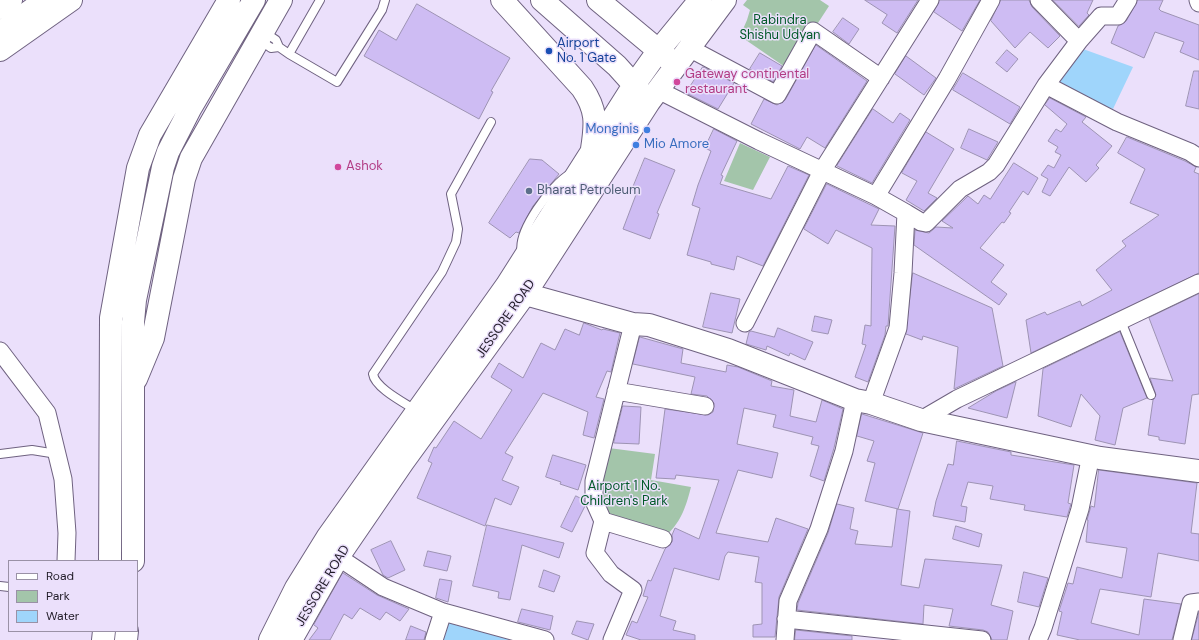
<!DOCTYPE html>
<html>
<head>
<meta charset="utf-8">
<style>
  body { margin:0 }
  #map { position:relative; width:1199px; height:640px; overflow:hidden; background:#ebe0fb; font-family:"DM Sans",sans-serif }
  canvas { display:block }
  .legend { position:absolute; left:8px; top:560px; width:130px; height:72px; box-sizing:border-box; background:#ebe0fb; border:1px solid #9a91a6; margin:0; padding:5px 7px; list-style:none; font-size:12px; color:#201b27 }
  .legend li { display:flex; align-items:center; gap:8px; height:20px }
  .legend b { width:20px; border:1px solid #9a91a6 }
</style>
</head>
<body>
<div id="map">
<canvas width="1199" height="640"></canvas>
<ul class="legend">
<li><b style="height:5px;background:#fff"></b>Road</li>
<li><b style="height:11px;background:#a3c5aa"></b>Park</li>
<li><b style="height:11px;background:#9fd5fb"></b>Water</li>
</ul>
</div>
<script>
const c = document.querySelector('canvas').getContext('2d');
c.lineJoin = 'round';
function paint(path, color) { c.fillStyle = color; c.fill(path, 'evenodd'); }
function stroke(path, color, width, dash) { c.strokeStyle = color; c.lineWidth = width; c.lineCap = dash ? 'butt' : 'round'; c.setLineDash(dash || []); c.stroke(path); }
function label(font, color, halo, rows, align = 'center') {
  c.font = font + ' "DM Sans",sans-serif'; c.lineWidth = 3; c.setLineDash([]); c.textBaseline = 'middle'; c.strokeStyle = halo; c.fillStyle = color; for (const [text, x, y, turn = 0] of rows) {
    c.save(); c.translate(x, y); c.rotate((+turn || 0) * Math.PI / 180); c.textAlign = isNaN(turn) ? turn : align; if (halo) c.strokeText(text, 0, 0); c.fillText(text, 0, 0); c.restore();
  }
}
paint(new Path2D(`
  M747 0H820L829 6 788 69 740 36 747 20 750 10 743 5Z
  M740 143 770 157 753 190 724 181Z
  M601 447 655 454 651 480 691 487C685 510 681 522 663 539L603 521 594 489Z`), '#a3c5aa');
paint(new Path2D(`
  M1083 49 1133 67 1113 109 1055 87Z
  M449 621 511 636 512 640H435Z`), '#9fd5fb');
const building = new Path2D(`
  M865 0H918L897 33 882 23 887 15Z
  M940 0H980L962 31 934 12Z
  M1001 0H1029L1032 7 1060 36 1048 48 1030 32 1015 48 991 21Z
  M1053 0H1093L1087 13 1089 15 1079 26Z
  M1138 0H1163L1159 9 1161 11 1199 25V60L1180 52 1184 42 1155 32 1144 58 1111 43 1118 26 1126 21Z
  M417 4 510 58 491 91 493 92 479 119 364 56 379 30 396 40Z
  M843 18 859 29 849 44 833 32Z
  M816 45 867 81 825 148 807 137 800 149 751 124 764 99 777 105 785 100Z
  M1007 50 1018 59 1007 72 996 63Z
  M760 53 782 66 773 82 750 69Z
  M906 56 936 78 924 95 895 74Z
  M703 67 734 83 718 109 686 93Z
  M1194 71H1199V109L1186 106Z
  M963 73 1020 107 1010 124 953 90Z
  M1050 98 1086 117 1082 122 1112 146 1096 165 1099 168 1086 182 1069 167 1050 196 1042 192 1048 179 1041 175 1048 165 1054 168 1061 155 1055 152 1058 147 1048 141 1056 129 1061 132 1067 124 1045 105Z
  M873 109 893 123 900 113 910 120 872 183 837 166Z
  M714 129 737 141 721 175 723 176 720 184 771 199 788 166 809 175 763 266 737 256 734 270 711 264V262L687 255 700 208 692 205 698 185 711 151 705 148Z
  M969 129 998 142 987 160 961 148Z
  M926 132 954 149 928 193 937 198 924 211 906 200 917 181 902 173Z
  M1127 137 1185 161 1196 167 1194 172 1199 174V273L1031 353 1026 320 1045 312 1047 315 1080 301 1082 306 1112 290 1096 270 1126 246 1122 241 1159 215 1130 203 1145 169 1118 153Z
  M645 158 675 170 657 213 659 214 650 239 623 229 637 192 632 190Z
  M530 159 542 160 559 174 533 206 519 233 516 232 510 238 489 223Z
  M1014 163 1038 178 1028 195 1023 191 1009 212 1011 213 1004 223 1002 222 980 248 1004 265 991 282 1007 294 999 305 914 245 915 230 929 233 936 227 953 228 942 221 968 196 978 204 984 195 990 199Z
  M827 184 879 209 871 225 895 226 888 326H886L885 335 868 382 855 377 866 345 862 344 865 325 871 326 872 248 836 230 828 244 804 229Z
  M913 273 992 308 1003 366 954 389 958 347 923 336 922 340 906 334Z
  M711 293 740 299 732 333 703 327Z
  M1199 294V394L1192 395 1185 444 1159 440V437L1148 435 1153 400 1156 395 1150 378 1173 381 1149 318Z
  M815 316 832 320 828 334 812 331Z
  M584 323 602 330 603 329 620 333 611 372 607 371 596 397 604 399 594 438 583 435 588 412 543 393 505 453 513 457 502 480 519 487 511 505 495 498 485 526 417 498 432 463 428 461 434 447 436 448 454 421 481 439 512 390 491 377 499 363 523 378 541 343 555 350 565 329 579 335Z
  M778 328 813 342 805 360 790 353 789 356 767 346 766 350 746 344 749 332 751 331 774 337Z
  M1120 332 1147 398 1123 408 1115 445 1095 440 1100 416 1081 394 1071 427 1038 416 1043 369Z
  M640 337 683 349 681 363 726 372 727 365 738 367 772 381 771 386 794 390 790 416 816 422 822 400 843 409 834 448 824 481 810 476 819 446 811 444 813 437 773 427 776 415 744 408 737 444 778 453 772 478 738 470 716 533 768 542 776 518 808 529 779 597 775 637H753V625L762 624V583L755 582 759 557 728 552 725 556 719 580 674 568 660 616 676 621 673 630 695 635V640H641L626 635 632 621 637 623 648 597 643 596 648 580 651 581 665 549 672 542V535L675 528 699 539 719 480 676 475 675 479 656 478 665 409 708 415 713 412 714 403 707 396 691 394 695 377 633 364Z
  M1016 382 1007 418 968 408 996 391Z
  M623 406 641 407 639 444 614 443Z
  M862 414 923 433 898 509 865 501 875 463 867 461 874 441 857 436Z
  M957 441 1011 452V455L1074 465 1068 503 1071 504 1067 517 1024 510 1025 505 990 499 993 486 968 482 961 506 967 507 965 522 933 516 936 501 948 464 953 465Z
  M553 455 586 465 578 490 560 484 561 482 546 477Z
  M1099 470 1197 483 1191 533 1199 534V561L1158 553 1151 597 1100 589 1091 623 1139 635 1144 599 1181 604 1172 640H1080L1057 635 1062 612 1059 611 1068 583 1073 584 1077 567 1122 578 1127 548 1086 542 1088 520H1087L1091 506 1094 507Z
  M576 496 584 500 585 506 572 532 561 527Z
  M837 504 854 508 850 529 858 531 855 544 892 547 897 509 910 511 901 585 919 588 925 559 1002 565 991 605 1013 611 1007 640H992L988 632 983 630 949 626 953 609 924 605 923 624 797 610 798 603 828 533Z
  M487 525 564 543 559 558 522 545 510 600 498 598 499 592 473 586Z
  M956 526 982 534 979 547 953 539Z
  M391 541 405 570 388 578 383 575 371 550Z
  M428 551 451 556 447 571 424 566Z
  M544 570 560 576 554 592 539 587Z
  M1024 572 1048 578 1039 607 1018 602Z
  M343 573 377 595 409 609 400 621 386 612 380 620 360 608 352 619 344 614 330 640H309L318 628 314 625Z
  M440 579 452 581 448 602 436 598Z
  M522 609 553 616 550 630 518 622Z
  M1199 612V640H1192Z
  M577 621 594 624 588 640 572 634Z
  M411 626 426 632 424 640H406Z
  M796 630 852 636V640H795Z`);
paint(building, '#cebcf3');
stroke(building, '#9d93b3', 1);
const lane = new Path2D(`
  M320 0 289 54 337 82 382 10 385 0
  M264 32 276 40 279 47 289 54
  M260 40 271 48 279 47
  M522 253C516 232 552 184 570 174
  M1121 321 1151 395
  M417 411C405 403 375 388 373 374L442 272 456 242 458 229 451 194 491 122
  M0 454 32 450 57 454
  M0 586 9 587`);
const street = new Path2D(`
  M1198 0 1199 3
  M1079 41 1101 16H1118L1128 0
  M689 48 777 95 813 31 881 78
  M1046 85 1117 122 1190 152 1199 158
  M658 90 759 141 876 196 906 213 903 273 898 328 871 403
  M876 196 947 79 991 0
  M906 213 921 222 926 223 960 189 989 172 996 165 1046 85 1079 41 1039 0
  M745 323 822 171 930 0
  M0 351 47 413 63 479 67 533 66 561
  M616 391 705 406
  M921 420 957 399 1199 283
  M603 521 663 539
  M338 557 383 587 443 612 545 640
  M786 619 982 640
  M434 640 443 612
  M612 640 633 590 611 574 595 553 603 521 594 501V481L633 324
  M785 640 788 601 819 529 844 451 855 400
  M1038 640 1043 628 1080 509 1091 455
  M1182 640 1191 603 1199 602`);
const secondary = new Path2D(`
  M0 8 11 0
  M0 50 71 0
  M525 294 633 324 649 325 728 350 855 400 871 403 921 420 1100 458 1199 471
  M136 379 153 338 184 179 191 158 281 0
  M110 561 111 318 138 168 150 135 229 0
  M133 561V322L135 300 163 167 168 152 190 109 254 0
  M103 640 104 631
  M126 640 127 631`);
const primary = new Path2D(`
  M502 0 582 88C597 110 596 123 592 149
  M542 0 617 66 643 95
  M598 0 670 60
  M0 33 45 0
  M270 640 296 588 327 538 507 285 634 85 659 50 700 0
  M291 640 338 557 403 462 525 294 649 102 725 0`);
stroke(lane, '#6f6280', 10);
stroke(street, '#6f6280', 19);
stroke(secondary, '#6f6280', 24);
stroke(primary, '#6f6280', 24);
stroke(lane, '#fff', 8);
stroke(street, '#fff', 17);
stroke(secondary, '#fff', 22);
stroke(primary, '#fff', 22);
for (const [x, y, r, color] of [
  [549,51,4,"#1a4fb4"],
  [677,82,4,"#d1479c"],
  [647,130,4,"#3f7fe0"],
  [636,145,4,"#3f7fe0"],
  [338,167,4,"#d1479c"],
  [529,191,4,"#5c6f8a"]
]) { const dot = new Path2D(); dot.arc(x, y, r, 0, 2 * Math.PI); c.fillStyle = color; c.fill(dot); stroke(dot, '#ebe0fb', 1.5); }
label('13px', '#025929', '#ebe0fb', [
  ["Rabindra",780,21],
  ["Shishu Udyan",780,36],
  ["Airport 1 No.",624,487],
  ["Children's Park",624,502]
]);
label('13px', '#164399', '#ebe0fb', [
  ["Airport",557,44],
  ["No. 1 Gate",557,59]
], 'left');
label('13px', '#b23c85', '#ebe0fb', [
  ["Gateway continental",685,75],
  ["restaurant",685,90],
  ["Ashok",346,167]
], 'left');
label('13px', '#366cbe', '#ebe0fb', [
  ["Monginis",639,130],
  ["Mio Amore",644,145,"left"]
], 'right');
label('13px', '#4e5e75', '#ebe0fb', [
  ["Bharat Petroleum",537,191]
], 'left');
label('13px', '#201b27', '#ebe0fb', [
  ["JESSORE ROAD",506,319,-55],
  ["JESSORE ROAD",323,586,-59]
]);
</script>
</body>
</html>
